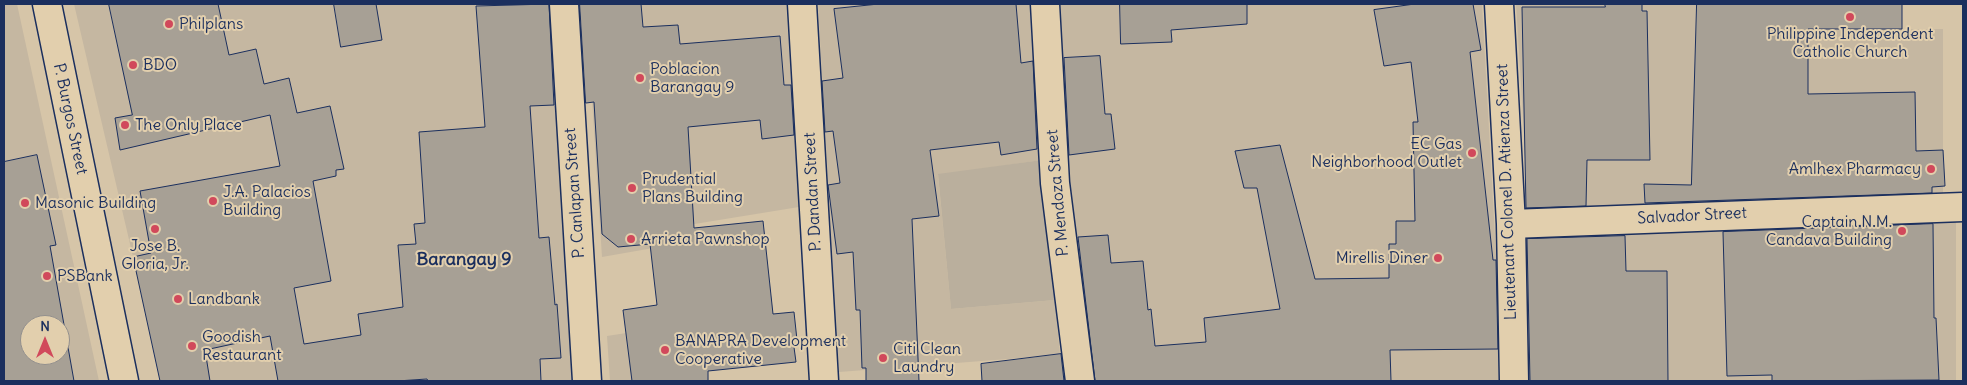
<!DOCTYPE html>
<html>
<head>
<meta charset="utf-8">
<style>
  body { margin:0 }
  #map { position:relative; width:1967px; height:385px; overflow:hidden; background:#d6c5a8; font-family:Delius,sans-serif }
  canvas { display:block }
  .frame { position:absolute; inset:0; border:5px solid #1b2f5e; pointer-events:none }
  .north { position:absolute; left:20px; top:315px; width:50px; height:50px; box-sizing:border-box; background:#e2cfad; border:1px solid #928f8d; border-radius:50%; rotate:0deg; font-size:14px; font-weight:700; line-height:20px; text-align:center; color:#1b2f5e }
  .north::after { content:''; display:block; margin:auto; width:18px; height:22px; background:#d1495b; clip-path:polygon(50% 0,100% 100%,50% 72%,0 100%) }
</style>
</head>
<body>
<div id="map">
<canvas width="1967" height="385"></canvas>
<div class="frame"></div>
<div class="north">N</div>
</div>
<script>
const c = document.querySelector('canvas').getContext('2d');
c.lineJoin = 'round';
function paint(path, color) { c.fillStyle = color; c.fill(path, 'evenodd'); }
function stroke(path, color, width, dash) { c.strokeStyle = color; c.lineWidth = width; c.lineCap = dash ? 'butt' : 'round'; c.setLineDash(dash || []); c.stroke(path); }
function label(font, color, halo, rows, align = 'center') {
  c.font = font + ' Delius,sans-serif'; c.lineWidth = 4; c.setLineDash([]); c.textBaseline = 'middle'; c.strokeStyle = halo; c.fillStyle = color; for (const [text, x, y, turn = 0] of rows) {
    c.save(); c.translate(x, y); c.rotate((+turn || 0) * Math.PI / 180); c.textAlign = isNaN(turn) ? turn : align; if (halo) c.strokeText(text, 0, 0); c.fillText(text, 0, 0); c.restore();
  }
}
paint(new Path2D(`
  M4 4H17L99 381H4ZM30 325H60V355H30Z
  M74 4H549L573 381H162Z
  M586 4H786L799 207 676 227V244L602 257Z
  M818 4H1033L1042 160 938 175 951 309 1055 300 1060 355 839 372Z
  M1052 4H1482L1497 273 1499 381H1084Z
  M1516 4H1771L1768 30 1943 29V197L1529 215Z
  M1956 220V381H1527L1526 238Z
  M704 321 709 381H610L607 336Z`), '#c5b7a1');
paint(new Path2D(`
  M1042 160 1055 300 951 309 938 174Z`), '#baaf9d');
const building = new Path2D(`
  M109 4H218L229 55 256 49 264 84 289 78 297 113 330 106 344 169 336 170V176L313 181 331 281 294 288 304 344 361 335 358 314 403 307 398 245 416 244 414 224 425 223 419 132 485 127 476 6 549 4 554 105 530 106 539 238 549 237 555 305 557 304 561 358 540 359 541 381H428L427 379 397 381H278L270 336 205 350 210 381H160L133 257 151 253 140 191 280 166 270 115 120 150 115 118 132 115Z
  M334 4H376L382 40 341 47Z
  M580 4H641L643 27 678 25 680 44 780 36 784 85H791L794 135 762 139 760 120 688 127 694 228 763 221 773 314 794 312 797 340H793L796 362 708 371V381H632L623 310 657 305 650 244 618 247 602 234 594 102 586 103Z
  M879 4H1016L1021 63 1033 61 1037 149 1001 155 999 142 930 150 939 216 912 219 919 381H866V368H862L860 310H856L853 252 837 254 828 185 840 183 833 131 825 132 822 81 843 78 834 9Z
  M1120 4H1247V24L1171 30 1172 42 1121 44Z
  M1415 4H1473L1481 50 1470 52 1493 260H1496L1498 349 1390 350 1391 381H1095L1078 237 1108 235 1111 263 1143 261 1148 310 1151 309 1155 346 1206 342 1204 318 1280 309 1257 188H1244L1235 151 1280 145 1315 279 1389 278V244H1396V221H1415L1413 122H1418L1411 62 1384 66 1374 10Z
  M1605 4H1642V11H1647L1650 160H1587L1586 206 1526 208 1522 7H1605Z
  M1697 4H1902V29H1808V94L1915 92 1916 151 1943 150 1945 186 1932 187V193L1645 203 1644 184 1691 185Z
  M1100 56 1105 114H1111L1115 149 1069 155 1064 58Z
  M37 155 56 245 50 246 74 381H4V162ZM30 325H60V355H30Z
  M1933 224 1934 318H1936L1939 380 1772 381V375L1727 376 1723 232Z
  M1625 236 1626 271H1667L1668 381H1530L1527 239Z
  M1061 354 1064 381H982L981 364Z`);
paint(building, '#a7a095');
stroke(building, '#1b2f5e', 1);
const minor = new Path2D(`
  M564 4 587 381
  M802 4 824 381
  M1045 4 1055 183 1080 381
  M1499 4 1511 224 1514 381
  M1511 224 1963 207`);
const major = new Path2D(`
  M47 4 124 381`);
stroke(minor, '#1b2f5e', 31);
stroke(major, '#1b2f5e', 31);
stroke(minor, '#e2cfad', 28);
stroke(major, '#e2cfad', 28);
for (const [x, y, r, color] of [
  [1850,17,5,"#d1495b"],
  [169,24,5,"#d1495b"],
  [133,65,5,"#d1495b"],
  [640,78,5,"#d1495b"],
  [125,125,5,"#d1495b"],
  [1472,153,5,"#d1495b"],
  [1931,169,5,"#d1495b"],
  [632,188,5,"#d1495b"],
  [213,201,5,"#d1495b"],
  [25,203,5,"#d1495b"],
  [155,229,5,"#d1495b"],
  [1902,231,5,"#d1495b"],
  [631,239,5,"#d1495b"],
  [1438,258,5,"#d1495b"],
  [47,276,5,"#d1495b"],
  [178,299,5,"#d1495b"],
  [192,346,5,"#d1495b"],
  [665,350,5,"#d1495b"],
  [883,358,5,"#d1495b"]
]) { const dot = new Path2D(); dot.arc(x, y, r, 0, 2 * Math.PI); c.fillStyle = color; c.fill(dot); stroke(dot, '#e2cfad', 2); }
label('16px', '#1b2f5e', '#e2cfad', [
  ["Philplans",179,24],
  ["Philippine Independent",1850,34,"center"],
  ["Catholic Church",1850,52,"center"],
  ["BDO",143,65],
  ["Poblacion",650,69],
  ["Barangay 9",650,87],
  ["The Only Place",135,125],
  ["EC Gas",1462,144,"right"],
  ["Neighborhood Outlet",1462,162,"right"],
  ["Amlhex Pharmacy",1921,169,"right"],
  ["Prudential",642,179],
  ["Plans Building",642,197],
  ["J.A. Palacios",223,192],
  ["Building",223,210],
  ["Masonic Building",35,203],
  ["Captain N.M.",1892,222,"right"],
  ["Candava Building",1892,240,"right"],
  ["Arrieta Pawnshop",641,239],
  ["Jose B.",155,246,"center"],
  ["Gloria, Jr.",155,264,"center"],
  ["Mirellis Diner",1428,258,"right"],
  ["PSBank",57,276],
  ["Landbank",188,299],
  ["Goodish",202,337],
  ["Restaurant",202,355],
  ["BANAPRA Development",675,341],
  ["Cooperative",675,359],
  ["Citi Clean",893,349],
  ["Laundry",893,367]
], 'left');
label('16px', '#1b2f5e', '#e2cfad', [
  ["P. Burgos Street",70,119,78],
  ["P. Dandan Street",813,192,-93],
  ["Lieutenant Colonel D. Atienza Street",1507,192,-92],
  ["P. Canlapan Street",575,193,-94],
  ["P. Mendoza Street",1058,193,-95],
  ["Salvador Street",1692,216,-3]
]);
label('bold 18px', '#1b2f5e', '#e2cfad', [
  ["Barangay 9",464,260]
]);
</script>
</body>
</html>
